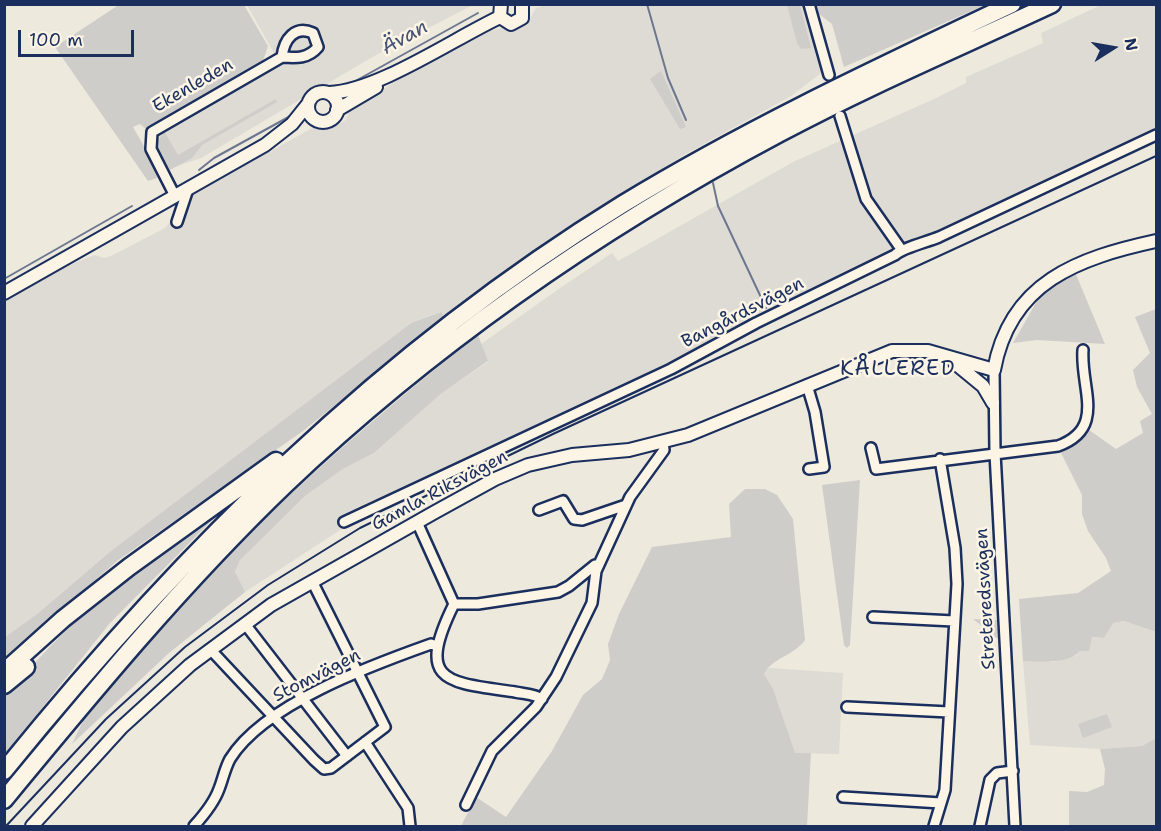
<!DOCTYPE html>
<html>
<head>
<meta charset="utf-8">
<style>
  body { margin:0 }
  #map { position:relative; width:1161px; height:831px; overflow:hidden; background:#eee9dd; font-family:"Shantell Sans",sans-serif }
  canvas { display:block }
  .frame { position:absolute; inset:0; border:6px solid #1b2f5e; pointer-events:none }
  .north { position:absolute; left:1083px; top:18px; width:60px; height:60px; -webkit-text-stroke:4px #fcf5e5; paint-order:stroke; rotate:79deg; font-size:16px; font-weight:700; line-height:24px; text-align:center; color:#1b2f5e }
  .north::after { content:''; display:block; margin:auto; width:21px; height:27px; background:#1b2f5e; clip-path:polygon(50% 0,100% 100%,50% 72%,0 100%) }
  .scale { position:absolute; left:18px; top:30px; width:116px; height:27px; box-sizing:border-box; border:3px solid #1b2f5e; border-top:0; padding-left:8px; font-size:18px; line-height:21px; white-space:nowrap; color:#1b2f5e; -webkit-text-stroke:4px #fcf5e5; paint-order:stroke }
</style>
</head>
<body>
<div id="map">
<canvas width="1161" height="831"></canvas>
<div class="frame"></div>
<div class="north">N</div>
<div class="scale">100 m</div>
</div>
<script>
const c = document.querySelector('canvas').getContext('2d');
c.lineJoin = 'round';
function paint(path, color) { c.fillStyle = color; c.fill(path, 'evenodd'); }
function stroke(path, color, width, dash) { c.strokeStyle = color; c.lineWidth = width; c.lineCap = dash ? 'butt' : 'round'; c.setLineDash(dash || []); c.stroke(path); }
function label(font, color, halo, rows, align = 'center') {
  c.font = font + ' "Shantell Sans",sans-serif'; c.lineWidth = 5; c.setLineDash([]); c.textBaseline = 'middle'; c.strokeStyle = halo; c.fillStyle = color; for (const [text, x, y, turn = 0] of rows) {
    c.save(); c.translate(x, y); c.rotate((+turn || 0) * Math.PI / 180); c.textAlign = isNaN(turn) ? turn : align; if (halo) c.strokeText(text, 0, 0); c.fillText(text, 0, 0); c.restore();
  }
}
paint(new Path2D(`
  M247 5H473L376 55 201 158 169 169 155 147 154 139 157 133 275 64V55Z
  M545 5H806L825 70 791 96 682 156 613 200 444 317 440 312 411 323 112 550 37 614 5 637V301L61 268 95 255 104 258 111 256 165 228 194 194 314 127 327 129 346 120 349 111 407 74 490 31 502 28 513 30 527 24 536 8Z
  M1101 5H1156V132L713 344 357 519 245 592 239 584 235 573 240 560 265 532 305 496 343 469 374 453 442 393 488 362 481 344 563 286 612 253 618 261 793 162 934 99 966 83V77L1043 43 1041 33Z
  M1124 621 1156 632V738L1142 746 1100 749 1030 745 1023 661 1052 662 1076 656 1091 637 1104 638 1112 623Z
  M770 668 843 673 839 754 787 753 767 712 764 670Z`), '#dedbd4');
paint(new Path2D(`
  M120 4 244 5 268 46 261 67 153 127 146 129 140 124 133 127 153 162 157 178 148 181 55 47Z
  M787 5H800L811 48 801 49 797 43Z
  M816 5V4L985 5 844 67 832 24 819 14Z
  M661 71 686 127 680 129 650 79Z
  M276 99 277 102 202 145 192 158 170 170 156 145 164 131 178 155Z
  M1075 272 1105 344 1037 340 1013 343 1041 294Z
  M1156 309V632L1124 621 1113 623 1104 638 1092 637 1089 651H1080C1070 664 1039 662 1023 661L1019 599 1078 593 1111 571 1106 558 1088 531 1082 514V495L1059 449 1074 443 1089 430 1116 449 1143 433 1140 421 1152 414 1137 387 1133 370 1150 353 1135 317Z
  M441 312 444 317 303 431 117 561 58 612 5 664V637L37 614 112 550 411 323Z
  M478 335 488 361 442 393 374 453 343 469 305 496 240 560 235 572 245 592 169 653 72 744 83 721C126 671 168 618 214 570 295 485 386 408 478 335Z
  M860 480 850 645 847 648 844 645 822 485Z
  M745 489H765L777 495 793 519 805 640C795 655 772 658 764 674L773 689 795 753H811L807 826H461L476 797 506 817 552 751 583 695 602 679 610 660 608 644 619 614 652 547 731 537 729 504Z
  M222 510 110 623 5 754V692L15 687C72 614 146 561 222 510Z
  M973 619 997 620 998 638 990 637 987 630Z
  M1107 714 1112 727 1083 738 1078 724Z
  M1156 738V826H1069V791L1087 792 1104 785 1105 769 1100 749 1142 746Z`), '#cfcdca');
stroke(new Path2D(`
  M647 4 668 78 686 120
  M350 84 478 13
  M199 170 214 158 294 114
  M713 183 718 206 766 308
  M4 279 132 206`), '#6c778f', 2);
const minor = new Path2D(`
  M809 4 829 75
  M840 116 866 199 901 249
  M175 196 151 149 152 132 282 57C296 58 308 59 318 47L313 33C295 25 284 39 282 57
  M177 222 188 189
  M994 370 995 453 1015 826
  M807 385 815 412 824 467 809 469
  M871 448 876 469 1058 446C1107 428 1080 388 1083 350
  M539 510 563 501 574 519 582 520 626 505
  M344 522 671 369 756 323 895 255C902 248 927 242 939 237L1156 135
  M417 522 454 604C415 683 446 682 515 692 524 694 535 694 542 699
  M454 604H478L558 592 569 586 595 565H598
  M873 617 954 621
  M245 624 347 756
  M210 649 314 760 324 769 331 768 385 727 312 581
  M847 707 949 712
  M365 742 408 808 410 826
  M843 797 941 803
  M466 805 492 751 536 707 556 677 592 603 596 571 630 497 664 450 663 442
  M194 826C204 815 214 803 219 789 223 779 225 768 230 759 264 704 372 665 431 644L437 646
  M934 826 945 790 957 584 955 548 940 459
  M980 826 990 780 997 773 1013 771`);
const tertiary = new Path2D(`
  M501 4 500 17 511 24 522 18V4
  M308 107a15 15 0 1 1 30 0a15 15 0 1 1-30 0Z
  M329 93C378 91 453 39 500 17
  M337 110 376 87
  M4 293 265 145 292 124 308 104
  M955 363 983 386 993 403
  M32 826 122 727 190 665 271 605 435 512 495 479 528 465 572 455 629 450 688 435 892 351H928L994 370C1010 282 1078 258 1156 241`);
const motorway = new Path2D(`
  M4 672 63 619 129 567 276 461
  M4 685 26 667
  M4 771C182 551 381 353 623 204 748 128 879 67 1012 4
  M4 800C94 691 183 583 285 485 431 346 601 228 780 133 868 86 960 47 1052 4`);
stroke(minor, '#1b2f5e', 14);
stroke(tertiary, '#1b2f5e', 16);
stroke(motorway, '#1b2f5e', 21);
stroke(minor, '#fcf5e5', 9);
stroke(tertiary, '#fcf5e5', 12);
stroke(motorway, '#fcf5e5', 16);
stroke(new Path2D(`
  M6 826 106 719 185 647 268 585 360 528 553 434 1156 156`), '#1b2f5e', 2);
label('18px', '#1b2f5e', '#fcf5e5', [
  ["Ekenleden",193,86,-30],
  ["Bangårdsvägen",743,313,-27],
  ["Gamla Riksvägen",440,491,-28],
  ["Streteredsvägen",986,599,-93],
  ["Stomvägen",317,676,-27]
]);
label('italic 20px', '#445376', '#fcf5e5', [
  ["Ävan",405,38,-29]
]);
c.letterSpacing = '1.5px';
label('21px', '#1b2f5e', '#fcf5e5', [
  ["KÅLLERED",898,370]
]);
c.letterSpacing = '0px';
</script>
</body>
</html>
